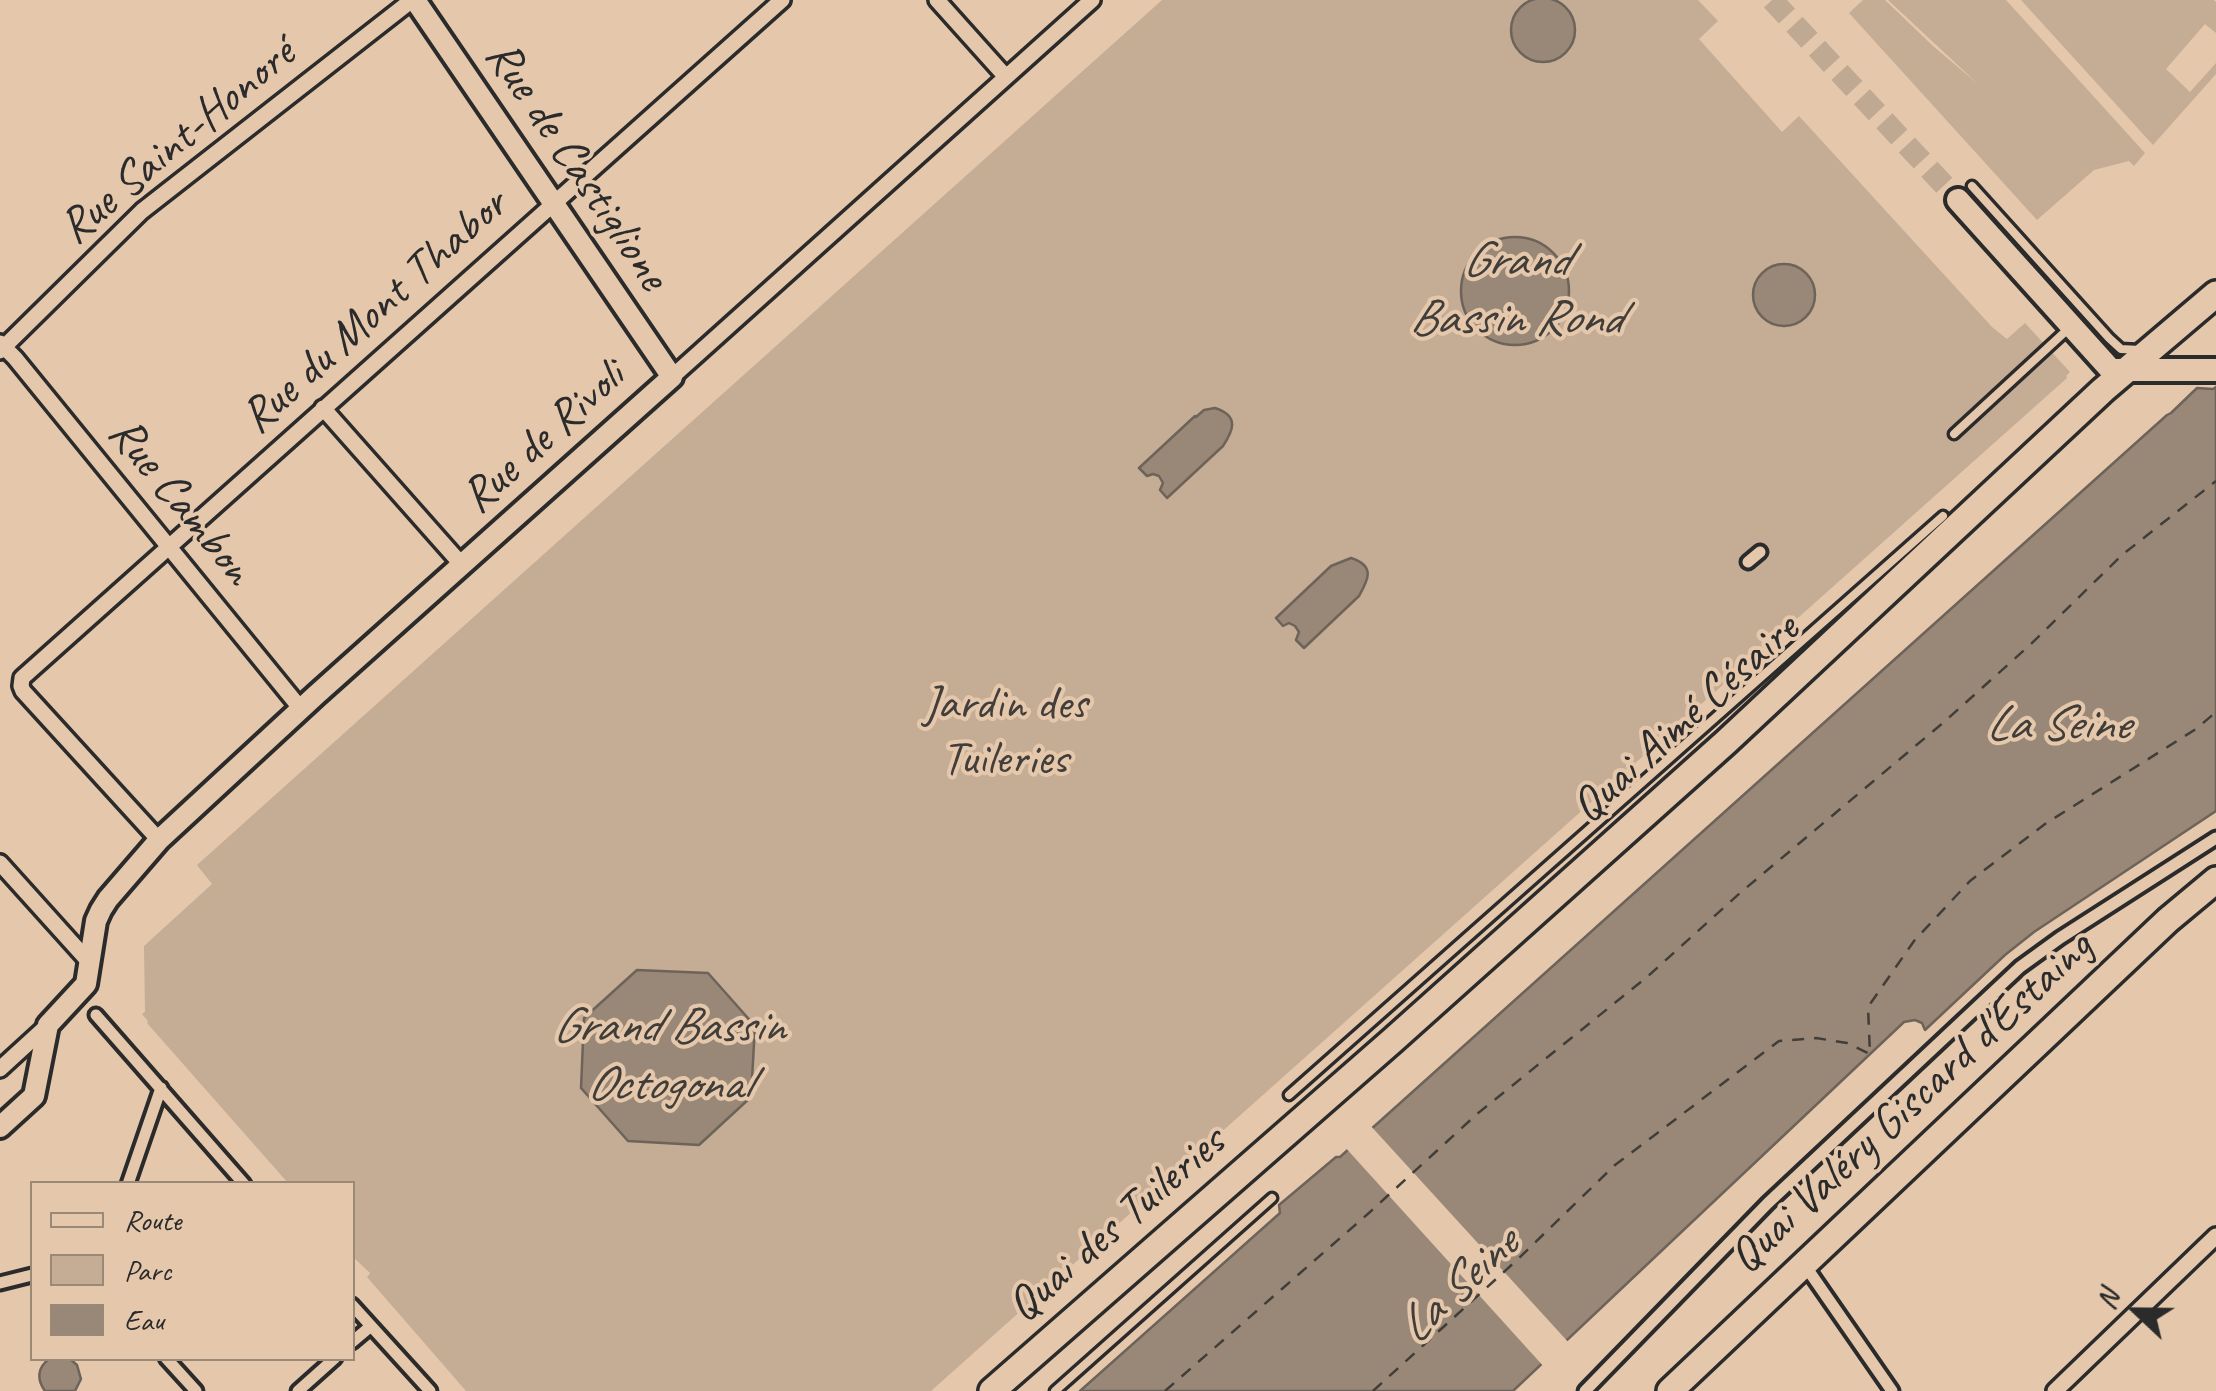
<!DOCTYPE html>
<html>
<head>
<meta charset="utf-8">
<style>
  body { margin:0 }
  #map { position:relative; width:2216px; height:1391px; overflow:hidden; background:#e5c8ac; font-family:Caveat,sans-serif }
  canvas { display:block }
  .legend { position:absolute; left:30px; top:1181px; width:325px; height:180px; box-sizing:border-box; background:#e5c8ac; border:2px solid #9b8978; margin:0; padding:12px 18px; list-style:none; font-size:30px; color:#2b2b2b }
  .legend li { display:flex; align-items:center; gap:20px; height:50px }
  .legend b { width:50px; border:2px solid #9b8978 }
  .north { position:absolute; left:2086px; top:1261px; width:100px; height:100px; -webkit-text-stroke:8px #e5c8ac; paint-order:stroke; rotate:292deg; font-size:28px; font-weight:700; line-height:40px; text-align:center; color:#2b2b2b }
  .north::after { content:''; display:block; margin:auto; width:35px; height:45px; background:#2b2b2b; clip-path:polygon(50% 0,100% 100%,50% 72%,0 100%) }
</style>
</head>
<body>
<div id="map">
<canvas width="2216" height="1391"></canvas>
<ul class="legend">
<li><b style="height:12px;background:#e5c8ac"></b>Route</li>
<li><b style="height:28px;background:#c4ac95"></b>Parc</li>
<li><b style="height:28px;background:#987"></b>Eau</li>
</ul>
<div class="north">N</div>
</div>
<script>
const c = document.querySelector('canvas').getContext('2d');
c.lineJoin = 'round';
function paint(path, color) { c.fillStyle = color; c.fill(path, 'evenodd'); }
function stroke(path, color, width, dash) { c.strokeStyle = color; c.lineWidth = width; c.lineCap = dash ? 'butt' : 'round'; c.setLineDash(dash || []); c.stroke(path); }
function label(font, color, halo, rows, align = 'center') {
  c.font = font + ' Caveat,sans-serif'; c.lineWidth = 8; c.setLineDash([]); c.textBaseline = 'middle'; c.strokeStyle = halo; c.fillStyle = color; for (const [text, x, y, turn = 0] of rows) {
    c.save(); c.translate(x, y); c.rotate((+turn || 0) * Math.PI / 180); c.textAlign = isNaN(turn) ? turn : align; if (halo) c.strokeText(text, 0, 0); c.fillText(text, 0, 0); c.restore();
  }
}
paint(new Path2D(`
  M1162 0H1698L1718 21 1699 39 1782 132 1799 116 1992 327 2007 339 2025 323 2070 372 2066 376 2067 378 931 1391H466L367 1277 370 1273 353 1257 352 1184 288 1183 147 1023 148 1021 142 1014 145 1012 144 946 212 884 197 865Z
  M1863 0H1885L1933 46 1978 84 1888 0H2006L2145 153 2134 166 2129 161 2094 170 2037 220 1849 13Z
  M2021 0H2214L2216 2V33L2205 24 2166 69 2190 92 2216 63V74L2153 145Z`), '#c4ac95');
const water = new Path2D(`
  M1511 30a32 32 0 1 1 64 0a32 32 0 1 1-64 0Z
  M1461 291a54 54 0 1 1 108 0a54 54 0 1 1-108 0Z
  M1753 295a31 31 0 1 1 62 0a31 31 0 1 1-62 0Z
  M2216 387V811L2034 932 2005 955 1925 1030 1922 1023 1915 1020 1904 1022 1513 1391H1080L1280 1213 1279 1205 1336 1157H1340L2167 415 2171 413 2197 388 2213 389Z
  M1215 408C1240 416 1233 431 1223 446L1167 498 1160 490 1163 483 1159 476 1153 474 1147 476 1139 468 1195 416 1196 417 1204 410Z
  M1351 558C1376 566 1368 580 1359 596L1304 648 1296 640 1299 632 1295 626 1289 623 1283 626 1276 618 1331 566Z
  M637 970 708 973 755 1026 751 1097 699 1145 628 1141 581 1088 584 1018Z
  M49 1359H70L77 1365 81 1379 75 1391H45C36 1379 38 1367 49 1359Z`);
paint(water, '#987');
stroke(water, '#6d6359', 2.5);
paint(new Path2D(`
  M1369 1124 1570 1344 1545 1368 1344 1146Z`), '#e5c8ac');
stroke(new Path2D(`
  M1165 1391 1370 1212 1477 1114 1647 977 1740 893 1944 722 2030 645 2122 555 2216 481
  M1373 1391 1517 1260 1615 1165 1779 1041 1816 1038 1847 1043 1870 1054 1868 1007 1914 941 1970 881 2045 824 2196 729 2216 712`), '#413e3a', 2.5, [12, 10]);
stroke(new Path2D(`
  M1772 0 1958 200`), '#c0a992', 22, [22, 11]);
const service = new Path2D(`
  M1972 186 2109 338 2121 349 2140 350
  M1954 434 2067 330
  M1289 1095 1943 516
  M1055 1391 1272 1198`);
const pedestrian = new Path2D(`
  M1748 562 1760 552
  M96 1015 244 1184
  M128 1184 161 1088
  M1804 1264 1892 1391
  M0 1283 32 1275
  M352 1305 430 1391
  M352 1342 371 1326
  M166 1358 196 1391
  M298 1391 335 1358
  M1585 1391 1768 1203 2020 967 2060 938 2216 838`);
const minor = new Path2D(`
  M937 0 1006 77
  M0 343 15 358 301 709
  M0 351 142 211 412 0
  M672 377 1092 0
  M323 408 462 565
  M159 840 23 691 21 686 22 678 782 0
  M0 863 90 963
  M0 1069 48 1025
  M2055 1391 2216 1236`);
const tertiary = new Path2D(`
  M0 1127 34 1096 48 1025 86 984 96 921 101 910 108 899 159 840 316 695 672 377 415 0`);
const secondary = new Path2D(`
  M1958 200 2111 370H2216`);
const primary = new Path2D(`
  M992 1391 1393 1040 1726 742 2103 390 2216 294
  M1670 1391 2168 920 2216 880`);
stroke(service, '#2b2b2b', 15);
stroke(pedestrian, '#2b2b2b', 19);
stroke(minor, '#2b2b2b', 22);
stroke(tertiary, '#2b2b2b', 28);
stroke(secondary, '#2b2b2b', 30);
stroke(primary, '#2b2b2b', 32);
stroke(service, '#e5c8ac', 8);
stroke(pedestrian, '#e5c8ac', 11);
stroke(minor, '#e5c8ac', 15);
stroke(tertiary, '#e5c8ac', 20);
stroke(secondary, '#e5c8ac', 22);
stroke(primary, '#e5c8ac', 25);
label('48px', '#2b2b2b', '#e5c8ac', [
  ["Rue Saint-Honoré",178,142,-40],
  ["Rue de Castiglione",576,166,56],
  ["Rue du Mont Thabor",375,312,-42],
  ["Rue de Rivoli",544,438,-42],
  ["Rue Cambon",180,502,51],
  ["Quai Aimé Césaire",1686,719,-42],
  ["Quai Valéry Giscard d'Estaing",1912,1103,-43],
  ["Quai des Tuileries",1117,1225,-41]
]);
label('48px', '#423e3b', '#e5c8ac', [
  ["Jardin des",1005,705],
  ["Tuileries",1005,760]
]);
label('italic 50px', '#413e3a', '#e5c8ac', [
  ["Grand",1515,262],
  ["Bassin Rond",1515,320],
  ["La Seine",2057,726],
  ["Grand Bassin",668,1028],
  ["Octogonal",668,1086],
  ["La Seine",1459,1287,-43]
]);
</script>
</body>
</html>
